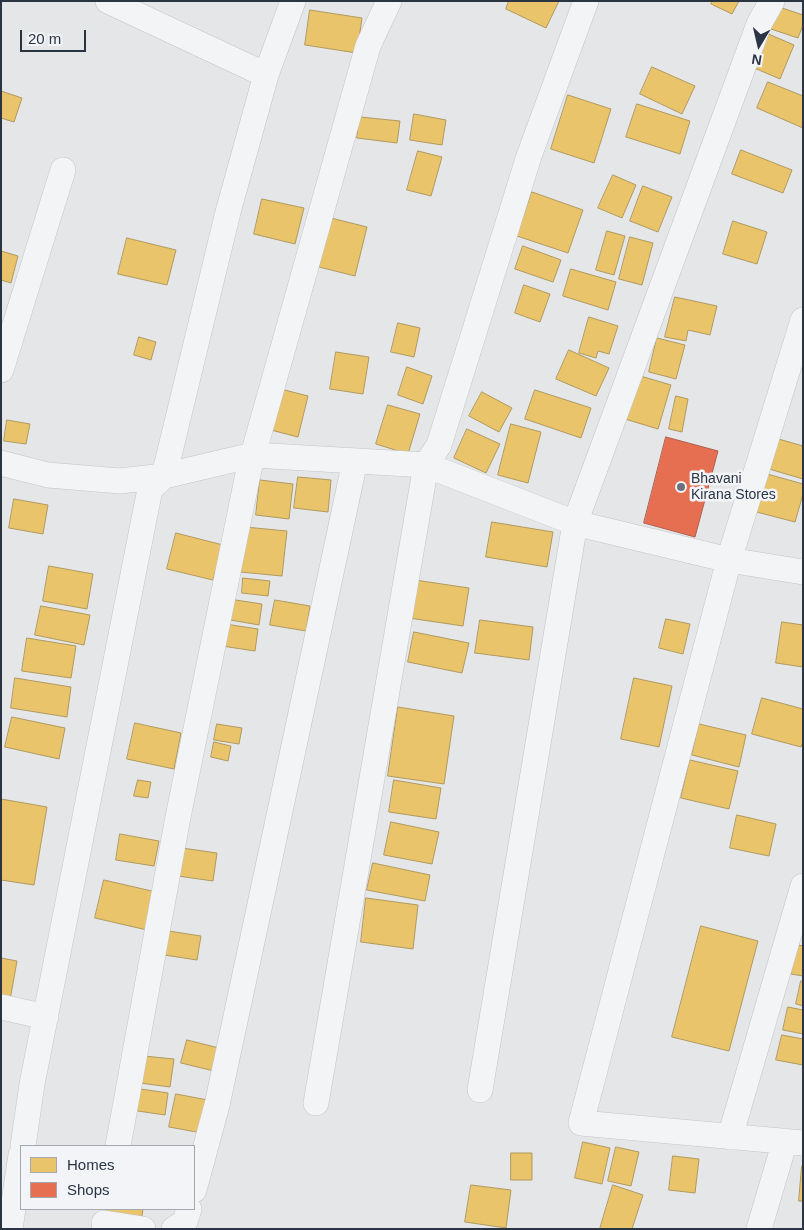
<!DOCTYPE html>
<html>
<head>
<meta charset="utf-8">
<style>
  body { margin:0 }
  #map { position:relative; width:804px; height:1230px; overflow:hidden; background:#e4e6e8; font-family:Arial,sans-serif }
  canvas { display:block }
  .frame { position:absolute; inset:0; border:2px solid #2a3443; pointer-events:none }
  .legend { position:absolute; left:20px; top:1145px; width:175px; height:65px; box-sizing:border-box; background:#f2f4f8; border:1px solid #a2a7b0; margin:0; padding:6px 9px; list-style:none; font-size:15px; color:#2a3443 }
  .legend li { display:flex; align-items:center; gap:10px; height:25px }
  .legend b { width:25px; border:1px solid #a2a7b0 }
  .north { position:absolute; left:734px; top:20px; width:50px; height:50px; -webkit-text-stroke:4px #f2f4f8; paint-order:stroke; rotate:189deg; font-size:14px; font-weight:700; line-height:20px; text-align:center; color:#2a3443 }
  .north::after { content:''; display:block; margin:auto; width:18px; height:22px; background:#2a3443; clip-path:polygon(50% 0,100% 100%,50% 72%,0 100%) }
  .scale { position:absolute; left:20px; top:30px; width:66px; height:22px; box-sizing:border-box; border:2px solid #2a3443; border-top:0; padding-left:6px; font-size:15px; line-height:18px; white-space:nowrap; color:#2a3443; -webkit-text-stroke:4px #f2f4f8; paint-order:stroke }
</style>
</head>
<body>
<div id="map">
<canvas width="804" height="1230"></canvas>
<div class="frame"></div>
<ul class="legend">
<li><b style="height:14px;background:#e9c46a"></b>Homes</li>
<li><b style="height:14px;background:#e76f51"></b>Shops</li>
</ul>
<div class="north">N</div>
<div class="scale">20 m</div>
</div>
<script>
const c = document.querySelector('canvas').getContext('2d');
c.lineJoin = 'round';
function paint(path, color) { c.fillStyle = color; c.fill(path, 'evenodd'); }
function stroke(path, color, width, dash) { c.strokeStyle = color; c.lineWidth = width; c.lineCap = dash ? 'butt' : 'round'; c.setLineDash(dash || []); c.stroke(path); }
function label(font, color, halo, rows, align = 'center') {
  c.font = font + ' Arial,sans-serif'; c.lineWidth = 5; c.setLineDash([]); c.textBaseline = 'middle'; c.strokeStyle = halo; c.fillStyle = color; for (const [text, x, y, turn = 0] of rows) {
    c.save(); c.translate(x, y); c.rotate((+turn || 0) * Math.PI / 180); c.textAlign = isNaN(turn) ? turn : align; if (halo) c.strokeText(text, 0, 0); c.fillText(text, 0, 0); c.restore();
  }
}
const homes = new Path2D(`
  M509 1H559L546 28 506 9Z
  M713 1H739L732 14 711 4Z
  M776 6 803 15V25L798 38 768 28Z
  M310 10 362 18 357 53 305 45Z
  M766 33 794 45 780 79 752 67Z
  M652 67 695 86 682 114 640 94Z
  M768 82 803 96V128L757 108Z
  M1 91 22 98 14 122 1 118Z
  M568 95 611 109 594 163 551 149Z
  M637 104 690 121 680 154 626 137Z
  M414 114 446 120 442 145 410 140Z
  M360 117 400 121 397 143 357 138Z
  M741 150 792 170 783 193 732 174Z
  M418 151 442 157 431 196 407 190Z
  M613 175 636 185 622 218 598 208Z
  M643 186 672 197 658 232 630 221Z
  M532 192 583 210 568 253 517 236Z
  M262 199 304 208 295 244 254 234Z
  M327 217 367 227 355 276 315 266Z
  M733 221 767 232 757 264 723 254Z
  M607 231 625 236 614 275 596 270Z
  M630 237 653 243 642 285 619 279Z
  M127 238 176 250 167 285 118 274Z
  M523 246 561 260 553 282 515 269Z
  M1 251 18 256 11 283 1 280Z
  M571 269 616 282 608 310 563 296Z
  M524 285 550 294 540 322 515 313Z
  M675 297 717 306 710 335 688 330 686 341 665 337Z
  M589 317 618 326 609 354 598 351 596 358 579 353Z
  M398 323 420 328 414 357 391 352Z
  M139 337 156 342 151 360 134 355Z
  M657 338 685 345 676 379 649 372Z
  M569 350 609 368 596 396 556 379Z
  M336 352 369 357 363 394 330 389Z
  M407 367 432 376 423 404 398 395Z
  M637 375 671 385 658 429 625 419Z
  M273 387 308 396 298 437 263 428Z
  M535 390 591 408 581 438 525 419Z
  M482 392 512 408 499 432 469 416Z
  M676 396 688 399 682 432 669 429Z
  M388 405 420 414 408 454 376 444Z
  M7 420 30 424 26 444 4 441Z
  M511 424 541 432 528 483 498 475Z
  M467 429 500 444 486 473 454 458Z
  M768 436 803 446V479L759 466Z
  M760 472 803 484V494L795 522 749 510Z
  M298 477 331 480 328 512 294 508Z
  M260 480 293 484 289 519 256 515Z
  M14 499 48 505 43 534 9 528Z
  M492 522 553 532 547 567 486 557Z
  M245 527 287 531 282 576 240 572Z
  M176 533 223 545 213 580 167 569Z
  M49 566 93 574 87 609 43 601Z
  M243 578 270 581 268 596 242 593Z
  M415 580 469 588 463 626 409 618Z
  M229 599 262 604 259 625 225 619Z
  M275 600 310 606 306 631 270 625Z
  M41 606 90 615 84 645 35 635Z
  M666 619 690 624 683 654 659 648Z
  M480 620 533 627 529 660 475 653Z
  M782 622 803 625V667L776 663Z
  M225 624 258 629 255 651 222 646Z
  M414 632 469 643 462 673 408 662Z
  M27 638 76 646 71 678 22 671Z
  M15 678 71 687 67 717 11 708Z
  M634 678 672 686 659 747 621 739Z
  M762 698 803 709V742L801 747 752 734Z
  M398 707 454 716 444 784 388 776Z
  M12 717 65 728 59 759 5 747Z
  M135 723 181 733 174 769 127 759Z
  M217 724 242 728 239 744 214 740Z
  M699 724 746 735 739 767 692 755Z
  M214 742 231 746 228 761 211 757Z
  M690 760 738 771 729 809 681 798Z
  M138 780 151 782 148 798 134 796Z
  M394 780 441 788 436 819 389 812Z
  M1 799 47 807 34 885 1 880Z
  M737 815 776 824 769 856 730 848Z
  M391 822 439 832 432 864 384 855Z
  M120 834 159 841 154 866 116 860Z
  M182 848 217 853 213 881 178 876Z
  M373 863 430 875 425 901 367 890Z
  M104 880 156 892 147 930 95 918Z
  M366 898 418 905 413 949 361 942Z
  M701 926 758 941 729 1051 672 1037Z
  M162 930 201 936 197 960 158 954Z
  M797 945 803 946V976L791 974Z
  M1 958 17 961 10 1000 1 998Z
  M801 981H803V1006L796 1004Z
  M788 1007 803 1010V1034L783 1030Z
  M782 1035 803 1039V1065L776 1060Z
  M187 1040 223 1049 218 1072 181 1063Z
  M144 1056 174 1059 170 1087 140 1083Z
  M134 1088 168 1093 165 1115 131 1110Z
  M176 1094 208 1100 202 1133 169 1127Z
  M583 1142 610 1148 602 1184 575 1178Z
  M616 1147 639 1152 631 1186 608 1181Z
  M511 1153H532V1180H511Z
  M673 1156 699 1159 695 1193 669 1190Z
  M802 1166H803V1201H799Z
  M471 1185 511 1190 506 1228 465 1222Z
  M613 1185 643 1195 632 1229H600Z
  M107 1209H143L140 1229 105 1227Z`);
paint(homes, '#e9c46a');
stroke(homes, '#b0995e', 1);
const shops = new Path2D(`
  M666 437 718 451 695 537 644 523Z`);
paint(shops, '#e76f51');
stroke(shops, '#ae5d4d', 1);
const street = new Path2D(`
  M108 1 266 75
  M803 320 729 560 581 1123 803 1143
  M1 370 63 170
  M1 463 48 475 120 481 164 476 253 455 426 465 575 523 729 560 803 572
  M1 1007 46 1017
  M480 1090 575 523 759 24 772 1
  M316 1103 426 465 439 445 529 156 586 1
  M730 1137 803 886
  M23 1146 32 1084 150 489 164 476 228 212 266 75 293 1
  M118 1146 178 817 249 469 368 46 389 1
  M194 1190 217 1105 355 461
  M104 1223 143 1229
  M10 1229 21 1155
  M174 1229 185 1222 189 1209
  M759 1229 785 1141`);
stroke(street, '#c2c4c6', 26);
stroke(street, '#f3f4f6', 25);
for (const [x, y, r, color] of [
  [681,487,5,"#6b727d"]
]) { const dot = new Path2D(); dot.arc(x, y, r, 0, 2 * Math.PI); c.fillStyle = color; c.fill(dot); stroke(dot, '#f2f4f8', 2); }
label('14px', '#2a3443', '#f2f4f8', [
  ["Bhavani",691,479],
  ["Kirana Stores",691,495]
], 'left');
</script>
</body>
</html>
